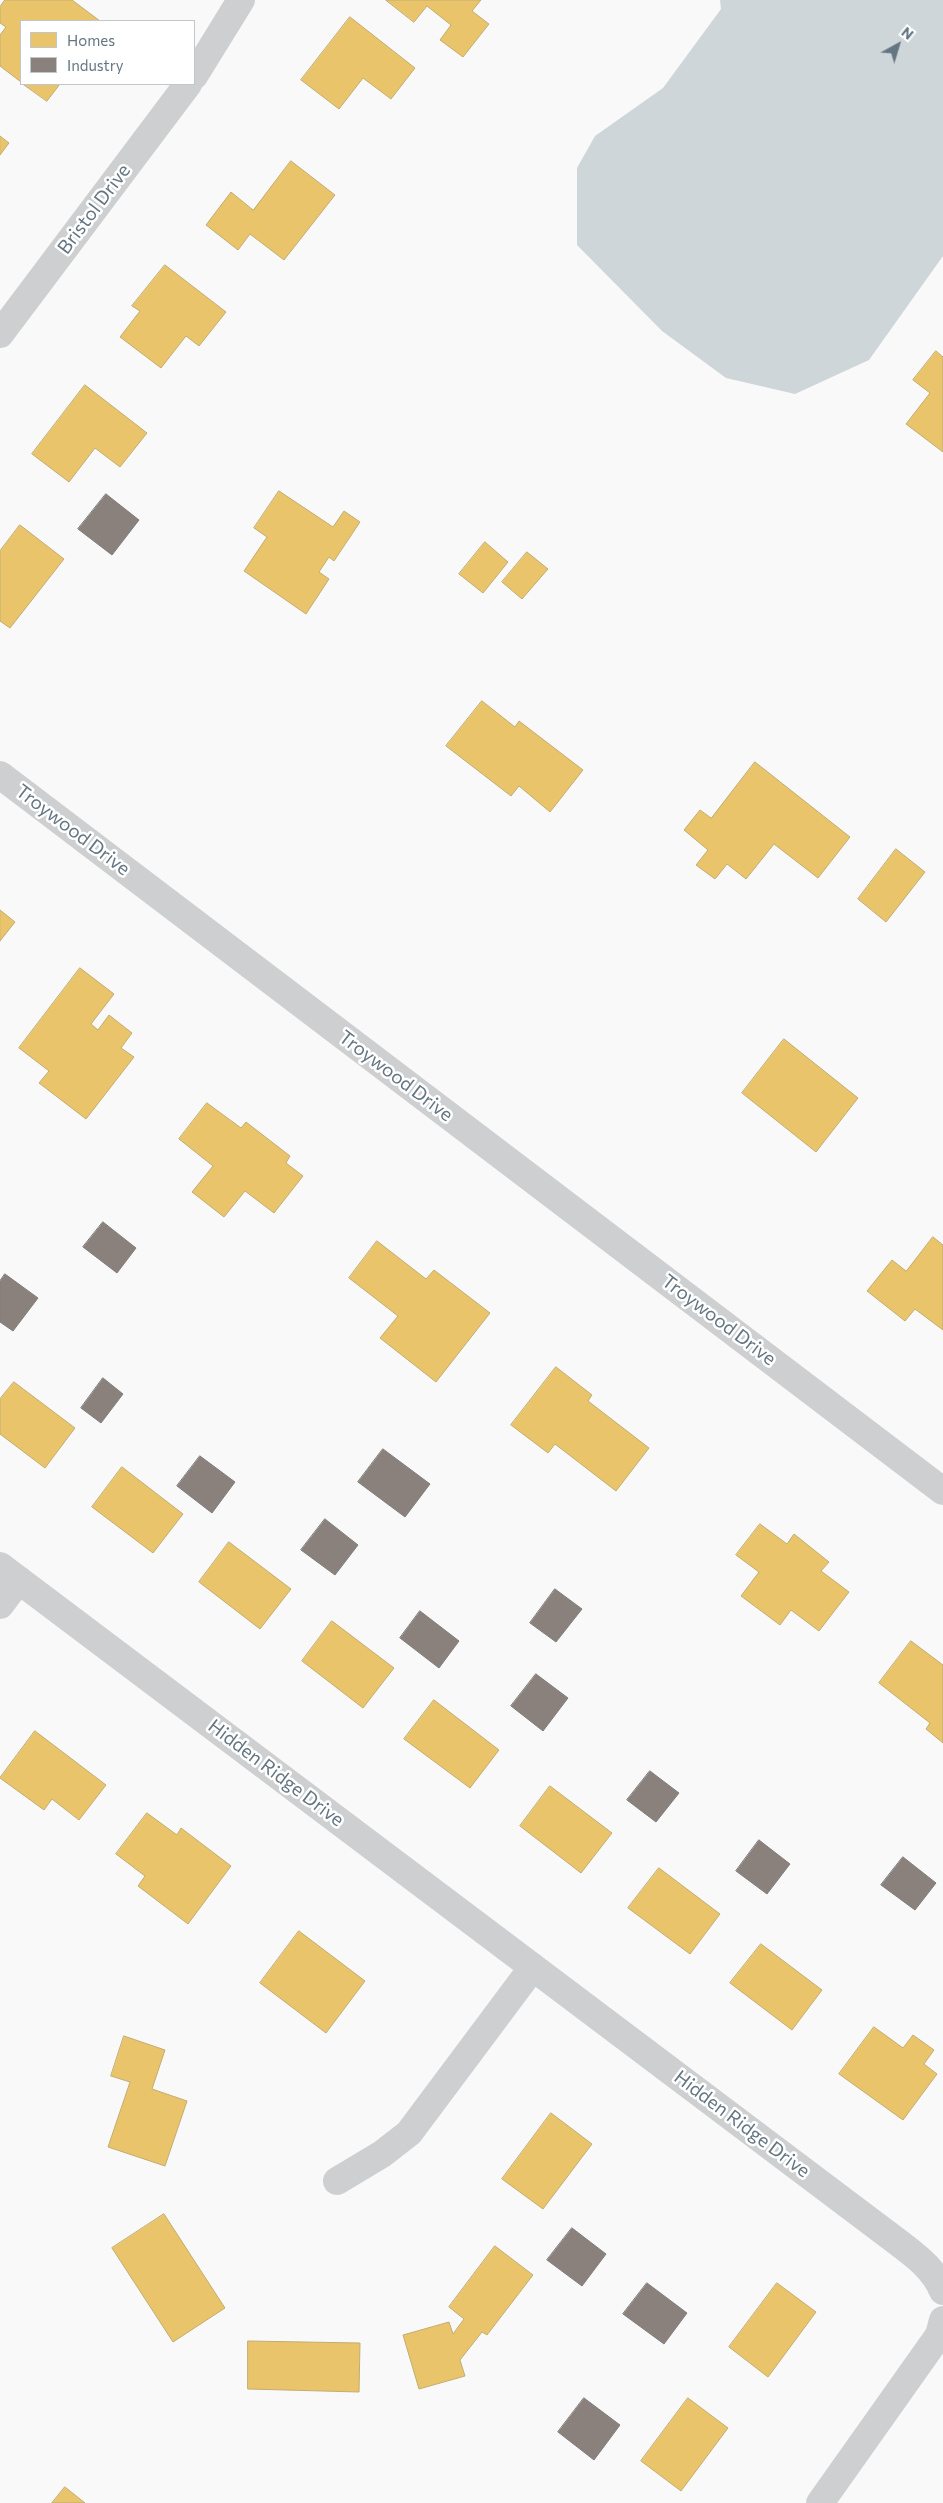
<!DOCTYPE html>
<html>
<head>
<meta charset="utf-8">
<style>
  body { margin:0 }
  #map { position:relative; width:943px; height:2503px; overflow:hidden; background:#f9f9f9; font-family:Commissioner,sans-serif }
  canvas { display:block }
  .legend { position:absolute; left:20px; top:20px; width:175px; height:65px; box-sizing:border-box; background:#fff; border:1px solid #c1c8cd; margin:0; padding:6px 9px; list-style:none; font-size:15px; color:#657683 }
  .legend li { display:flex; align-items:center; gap:10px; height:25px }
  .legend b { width:25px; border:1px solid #c1c8cd }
  .north { position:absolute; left:873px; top:20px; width:50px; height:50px; -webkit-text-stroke:4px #fff; paint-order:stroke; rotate:39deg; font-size:14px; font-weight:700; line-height:20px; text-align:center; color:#657683 }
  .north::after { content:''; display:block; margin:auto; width:18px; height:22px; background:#657683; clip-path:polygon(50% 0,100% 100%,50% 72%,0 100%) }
</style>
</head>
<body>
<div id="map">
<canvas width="943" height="2503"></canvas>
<ul class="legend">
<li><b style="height:14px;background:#e9c46a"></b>Homes</li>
<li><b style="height:14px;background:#8a817c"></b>Industry</li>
</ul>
<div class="north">N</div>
</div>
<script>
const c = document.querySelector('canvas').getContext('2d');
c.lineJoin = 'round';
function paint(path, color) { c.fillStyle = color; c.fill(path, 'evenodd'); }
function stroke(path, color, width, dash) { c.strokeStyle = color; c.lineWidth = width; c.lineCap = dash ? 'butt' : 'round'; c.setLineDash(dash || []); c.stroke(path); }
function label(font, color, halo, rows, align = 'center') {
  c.font = font + ' Commissioner,sans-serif'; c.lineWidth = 5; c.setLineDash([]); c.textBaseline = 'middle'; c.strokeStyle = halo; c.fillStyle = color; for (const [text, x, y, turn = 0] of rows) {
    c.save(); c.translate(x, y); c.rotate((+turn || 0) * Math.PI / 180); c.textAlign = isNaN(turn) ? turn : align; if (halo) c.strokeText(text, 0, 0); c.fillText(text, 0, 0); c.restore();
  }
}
paint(new Path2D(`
  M720 0H943V256L869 360 795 394 726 378 662 331 577 245V168L595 136 663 88 721 9Z`), '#ced6d9');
const homes = new Path2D(`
  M5 0H72L100 21H21V82L0 66V35L6 27 0 23V7Z
  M386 0H481L472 11 489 24 463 57 440 40 451 25 427 6 414 22Z
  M350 17 415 68 391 99 363 78 339 109 301 80Z
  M23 84H60L47 101Z
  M0 136 9 143 0 155Z
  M291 161 335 195 284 260 250 234 238 250 206 225 231 192 253 210Z
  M165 265 226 312 199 346 186 336 161 368 120 337 140 311 132 306Z
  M936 351 943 357V452L906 424 930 393 913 380Z
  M85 385 147 433 120 467 95 448 69 482 32 454Z
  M279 491 333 527 344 511 360 522 334 561 329 557 319 572 329 579 306 614 244 571 267 537 254 528Z
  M20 525 64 559 10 628 0 621V551Z
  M485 542 508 562 483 593 459 574Z
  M527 552 548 569 522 599 502 582Z
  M482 701 515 727 519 721 583 770 550 812 519 786 511 796 446 746Z
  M755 762 850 837 818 878 774 844 746 879 727 864 715 879 696 865 708 850 684 830 700 810 711 818Z
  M896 849 925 872 886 922 858 899Z
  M0 910 15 922 0 941Z
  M80 968 114 994 91 1024 98 1030 109 1015 132 1033 121 1048 134 1057 86 1119 39 1083 49 1071 19 1048Z
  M784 1039 858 1098 816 1152 742 1093Z
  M207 1103 241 1128 246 1122 290 1156 286 1163 303 1176 274 1213 245 1191 224 1217 192 1192 213 1166 179 1139Z
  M933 1237 943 1245V1330L915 1309 905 1321 867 1291 892 1260 906 1271Z
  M377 1241 426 1279 434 1270 490 1313 436 1382 380 1338 398 1316 349 1278Z
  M556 1367 592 1395 588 1401 649 1448 616 1491 555 1444 548 1453 511 1425Z
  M14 1382 75 1428 45 1468 0 1434V1399Z
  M122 1467 183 1514 153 1553 92 1507Z
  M760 1524 787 1544 794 1534 829 1562 821 1571 849 1592 819 1631 791 1610 780 1625 741 1596 759 1572 736 1555Z
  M229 1542 291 1589 260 1629 199 1582Z
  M332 1621 394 1668 363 1708 302 1661Z
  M911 1641 943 1665V1743L926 1729 930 1723 879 1683Z
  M434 1700 499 1750 470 1788 404 1739Z
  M35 1731 106 1785 79 1820 52 1799 44 1810 0 1778Z
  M550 1786 612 1833 581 1873 520 1826Z
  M147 1813 177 1835 181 1828 231 1866 188 1924 138 1886 145 1876 116 1854Z
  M659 1868 720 1914 690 1954 628 1908Z
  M299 1931 365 1981 326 2033 260 1983Z
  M761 1944 822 1990 792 2030 730 1983Z
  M874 2027 903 2048 913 2035 934 2050 924 2064 937 2074 903 2120 839 2074Z
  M124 2036 165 2050 152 2089 187 2101 165 2166 108 2147 130 2082 111 2076Z
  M551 2113 592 2144 543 2209 502 2179Z
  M164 2214 225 2308 173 2342 112 2248Z
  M495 2246 533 2275 487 2335 482 2332 460 2360 465 2376 419 2389 403 2335 449 2322 453 2334 464 2319 449 2307Z
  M777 2283 816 2312 768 2377 729 2347Z
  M248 2341 360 2343 359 2392 248 2389Z
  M688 2398 728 2428 681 2491 641 2461Z
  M65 2487 85 2503H52Z`);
paint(homes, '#e9c46a');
stroke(homes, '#c1ad72', 1);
const industry = new Path2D(`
  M106 494 139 520 112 555 78 529Z
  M103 1222 136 1248 117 1273 83 1247Z
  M5 1274 38 1298 13 1331 0 1322V1281Z
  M103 1378 123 1394 101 1423 81 1408Z
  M383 1449 430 1484 405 1517 358 1482Z
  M200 1456 235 1482 212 1513 177 1486Z
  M325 1519 358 1545 335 1575 301 1550Z
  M555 1589 582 1609 556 1642 530 1623Z
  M420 1611 459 1641 439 1668 400 1638Z
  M536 1674 568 1698 543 1731 511 1706Z
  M650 1771 679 1793 656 1822 627 1800Z
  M759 1840 790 1864 767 1894 736 1871Z
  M903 1857 936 1883 915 1910 881 1885Z
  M572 2228 606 2254 582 2286 547 2260Z
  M647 2283 687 2313 664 2344 623 2314Z
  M584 2398 620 2425 594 2460 558 2432Z`);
paint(industry, '#8a817c');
stroke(industry, '#7f7e7e', 1);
stroke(new Path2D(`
  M194 76 241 0
  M0 334 188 84
  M0 775 943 1491
  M0 1566 899 2243C917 2257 934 2269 943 2291
  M0 1605 19 1580
  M337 2181 382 2154 409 2133 533 1967
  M820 2503 939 2335 943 2320`), '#cecfd0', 28);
label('19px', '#657683', '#fff', [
  ["Bristol Drive",94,209,-53],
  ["Troywood Drive",73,830,37],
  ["Troywood Drive",396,1076,37],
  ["Troywood Drive",719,1320,37],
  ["Hidden Ridge Drive",276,1773,37],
  ["Hidden Ridge Drive",742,2124,37]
]);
</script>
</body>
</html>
